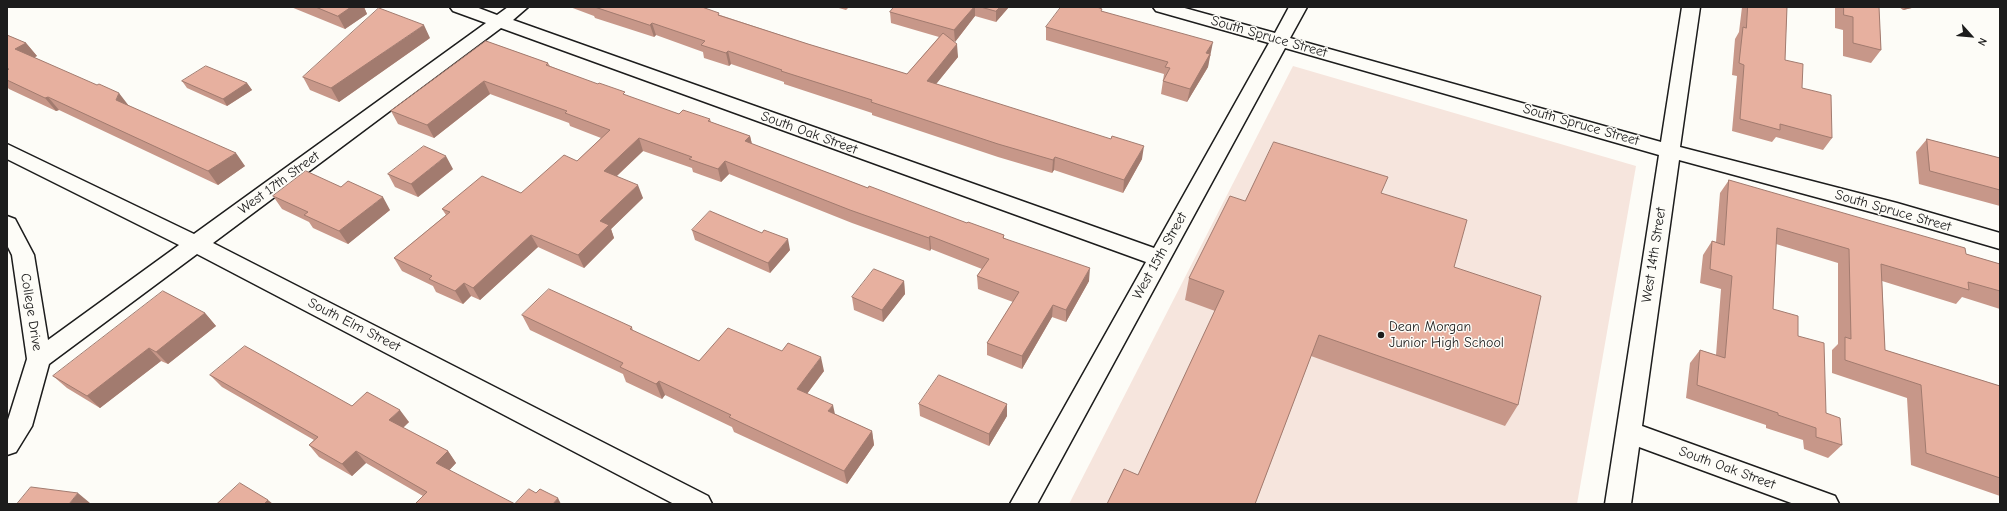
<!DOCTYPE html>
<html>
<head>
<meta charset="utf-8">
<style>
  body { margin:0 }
  #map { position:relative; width:2007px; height:511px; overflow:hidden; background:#fdfcf7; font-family:"Comic Neue",sans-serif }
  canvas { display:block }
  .frame { position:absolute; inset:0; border:8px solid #1c1c1c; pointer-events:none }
  .north { position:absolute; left:1951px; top:16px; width:40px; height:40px; -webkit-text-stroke:3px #fdfcf7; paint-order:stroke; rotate:117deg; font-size:11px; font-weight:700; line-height:16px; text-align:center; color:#1c1c1c }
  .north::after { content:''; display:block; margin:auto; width:14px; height:18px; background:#1c1c1c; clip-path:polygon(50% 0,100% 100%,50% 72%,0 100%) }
</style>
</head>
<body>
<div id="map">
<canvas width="2007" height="511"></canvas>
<div class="frame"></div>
<div class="north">N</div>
</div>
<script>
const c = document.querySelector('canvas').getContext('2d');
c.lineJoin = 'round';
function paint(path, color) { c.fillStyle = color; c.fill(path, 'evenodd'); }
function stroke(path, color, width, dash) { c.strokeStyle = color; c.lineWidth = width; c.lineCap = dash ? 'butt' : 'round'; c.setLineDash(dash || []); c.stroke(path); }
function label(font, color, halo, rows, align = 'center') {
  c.font = font + ' "Comic Neue",sans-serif'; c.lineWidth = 3; c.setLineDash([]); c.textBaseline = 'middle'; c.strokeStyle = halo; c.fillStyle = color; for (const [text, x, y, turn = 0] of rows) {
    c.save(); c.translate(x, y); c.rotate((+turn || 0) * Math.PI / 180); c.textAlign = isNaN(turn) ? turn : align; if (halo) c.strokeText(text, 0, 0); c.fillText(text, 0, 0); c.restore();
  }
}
paint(new Path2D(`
  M1293 66 1636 166 1577 504H1069Z`), '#f6e5dd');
const minor = new Path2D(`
  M450 7H476L497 15 508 7H528L513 20 1154 248 1269 43 1156 11 1153 7H1181L1275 33 1289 7H1307L1290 38 1661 142 1682 7H1700L1680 147 1897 203 2000 233V249L1897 219 1679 160 1642 426 1835 496 1839 504H1794L1639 447 1631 504H1605L1659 155 1285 48 1037 504H1010L1146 262 501 28 213 243 708 496 712 504H674L197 254 49 364 32 426 16 452 7 455V423L27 359 12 255 7 245V216L15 219 34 255 48 340 179 245 7 159V144L194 234 486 23 453 11Z`);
stroke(minor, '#1c1c1c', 3);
paint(minor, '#fdfcf7');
paint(new Path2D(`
  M291 7H364L367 14 345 29Z
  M570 7H702L720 15 808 44 907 74 939 37 891 23 890 12 894 7H1009L996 22 975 16 955 42 954 41 958 57 936 84 1142 159 1123 193 1054 170 1052 173 998 157 872 115V113L784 84V82L731 64 729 66 704 58 703 52 656 35 654 37 595 18 594 16Z
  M835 7H849L846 10Z
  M1742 7H1787L1785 60 1832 138 1823 150 1776 137 1772 142 1732 131 1737 76 1732 75 1735 39 1739 32Z
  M1835 7H1879L1881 50 1871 63 1843 56V30L1835 28Z
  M1899 7H1916L1903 10Z
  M1102 11 1211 55 1209 57 1208 67 1187 102 1161 94 1164 74 1046 40V27Z
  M7 35 26 43 37 56 34 57 128 105 245 166 218 185 59 110 56 111 9 89 7 87Z
  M430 38 339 102 310 90 303 77Z
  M486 41 548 63 550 66 626 96 679 114 710 119 711 122 750 136 752 144 868 188 967 223 1004 235V238L1089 281 1066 322 1052 317 1022 369 987 355V343L1013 302 978 289 977 276 982 269 931 249 930 251 852 223 729 174 721 182 693 172 692 168 643 151 617 176 643 198 611 229 614 238 584 268 538 247 480 300 471 296 463 304 436 292 433 286 402 271 394 258 446 215 442 209 521 193 577 161 601 138 570 126 569 123 490 94 434 138 398 124 391 111Z
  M182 81 247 83 252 90 227 106 187 88Z
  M1927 139 2000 158V206L1919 184 1916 152Z
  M453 169 418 197 395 187 388 174Z
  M1729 180 1966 254 2000 264V309L1962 297 1956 304 1882 281 1885 350 2000 386V496L1911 465 1907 398 1832 373V350L1838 344V263L1776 244 1773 309 1798 336 1826 413 1842 445 1828 458 1804 449 1803 440 1766 428V425L1686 398 1690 363 1700 350 1716 355 1721 289 1700 283 1703 255 1712 241 1716 242 1720 193Z
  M1382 193 1454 267 1518 405 1505 426 1311 356 1255 504H1107L1138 475 1215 311 1185 300 1189 278 1245 201Z
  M273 196 390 210 348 244 313 228 309 222 282 209Z
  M692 230 790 250 770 273 695 240Z
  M904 281 905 294 883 322 854 310 852 297Z
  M205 313 216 326 168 364 161 361 100 408 67 388 53 376Z
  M522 315 632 327 633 331 699 361 824 371 807 394 835 414 872 431 874 445 847 484 734 432 732 427 665 395 662 399 626 382 623 374 530 330Z
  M210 375 352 406 409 422 403 428 448 451 456 463 423 496 366 463 352 476 319 457 309 445 314 440 222 387Z
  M919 404H1007V416L989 446 920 416Z`), '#c79789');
paint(new Path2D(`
  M351 7H364L367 14 345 29 338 16Z
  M974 7H975V16L955 42 954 30Z
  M1000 7H1009L996 22V11Z
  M1906 7H1916L1903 10Z
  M652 23 656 35 654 37 650 25Z
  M424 25 430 38 339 102 331 88Z
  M1213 42 1208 67 1187 102 1190 89 1206 53Z
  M26 43 37 56 26 62 15 49Z
  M957 44 958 57 928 94 927 81Z
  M728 51 731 64 729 66 726 53Z
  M484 81 490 94 434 138 427 125Z
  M247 83 252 90 227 106 223 99Z
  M119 93 129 106 116 100Z
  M48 97 59 110 56 111 45 98Z
  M750 136 753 149 745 141Z
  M639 138 643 151 608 184 604 171Z
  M1144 146 1142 159 1123 193 1124 180Z
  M236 153 245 166 218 185 208 171Z
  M446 156 453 169 418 197 411 184Z
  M1055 157 1054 170 1052 173 1053 160Z
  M725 161 729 174 721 182 718 169Z
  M638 185 643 198 611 229 614 238 584 268 578 255 600 221Z
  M383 197 390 210 348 244 339 231Z
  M531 235 538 247 480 300 473 288Z
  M930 236 931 249 930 251 929 238Z
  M788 239 790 250 770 273 768 263Z
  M1090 268 1089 281 1066 322V310Z
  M904 281 905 294 883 322 882 310Z
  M464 283 471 296 463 304 455 291Z
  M1053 305 1052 317 1022 369V356Z
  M205 313 216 326 168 364 156 352Z
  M149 348 161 361 100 408 87 396Z
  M821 357 824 371 800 403 797 389Z
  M659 381 665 395 662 399 656 384Z
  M1007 404V416L989 446V434Z
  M833 405 836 419 828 411Z
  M400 410 409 422 398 432 389 420Z
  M872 431 874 445 847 484 844 471Z
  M356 451 366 463 352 476 342 464Z
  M448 451 456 463 445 475 436 463Z
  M78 493 90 503V504H69Z
  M558 498 561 504H553Z
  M268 500 273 504H264Z`), '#a27b6f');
const building = new Path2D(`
  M316 7H351L338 16Z
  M595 7H702L719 13 718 15 808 44 907 74 943 33 957 44 927 81 1111 139 1112 136 1144 146 1124 180 1055 157 1053 160 998 144 871 102 872 100 781 71 782 70 728 51 726 53 701 45 705 41 652 23 650 25Z
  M894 7H974L954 30 890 12Z
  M981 7H1000L996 11Z
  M1061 7H1097L1102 9 1101 11 1213 42 1206 53 1210 54 1190 89 1163 81 1170 68 1165 67 1168 62 1046 27Z
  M1748 7H1787L1785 60 1803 64 1802 88 1831 95 1832 138 1780 124V130L1740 119 1744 65 1739 63 1743 27 1746 28Z
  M1844 7H1879L1881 50 1853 43V17L1844 15Z
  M379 8 424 25 331 88 303 77Z
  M7 35 26 43 15 49 97 85 99 84 119 93 116 100 236 153 208 171 48 97 45 98 7 80V70L9 69H7Z
  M486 41 548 63 546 65 598 84 599 83 625 92 623 94 679 114 683 110 710 119 708 121 750 136 745 141 868 188 869 186 967 223 968 222 1004 235 1003 238 1090 268 1066 310 1053 305 1022 356 987 343 1019 292 977 276 989 259 930 236 929 238 850 210 725 161 718 169 689 159 692 157 639 138 604 171 638 185 600 221 609 225 578 255 531 235 473 288 464 283 455 291 429 279 432 276 394 258 450 212 442 209 482 176 521 193 564 155 577 161 610 130 565 113 567 111 484 81 427 125 391 111Z
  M206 66 247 83 223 99 182 81Z
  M1927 139 2000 158V190L1930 171Z
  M1274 142 1388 177 1381 193 1467 220 1454 267 1541 296 1518 405 1319 335 1255 504H1107L1124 469 1138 475 1224 291 1189 278 1230 196 1245 201Z
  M424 146 446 156 411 184 388 174Z
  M306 171 341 187 348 181 383 197 339 231 304 215 308 212 273 196Z
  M1729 180 1965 248 1966 254 2000 264V291L1968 282 1969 290 1881 264 1885 350 2000 386V478L1926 453 1921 385 1845 360V337L1851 339 1849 249 1777 228 1773 309 1798 316V336L1824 343 1826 413 1840 418 1842 445 1816 437V428L1778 415V413L1697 385 1700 350 1725 358 1732 276 1710 269 1712 241 1724 245Z
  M710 211 762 233 764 230 788 239 768 263 692 230Z
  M874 269 904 281 882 310 852 297Z
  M549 289 632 327 630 329 699 361 728 328 782 351 788 343 821 357 797 389 833 405 828 411 872 431 844 471 729 417 731 415 659 381 656 384 620 367 623 363 522 315Z
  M163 291 205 313 156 352 149 348 87 396 53 376Z
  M245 346 352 406 367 392 400 410 389 420 448 451 436 463 515 504H415L427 492 356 451 342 464 309 445 318 437 210 375Z
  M939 375 1007 404 989 434 919 404Z
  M240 483 268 500 264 504H217Z
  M31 487 78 493 69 504H17Z
  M529 489 536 493 540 489 558 498 553 504H515Z`);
paint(building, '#e7b09f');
stroke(building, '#a27b6f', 1);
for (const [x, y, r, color] of [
  [1381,335,4,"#1c1c1c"]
]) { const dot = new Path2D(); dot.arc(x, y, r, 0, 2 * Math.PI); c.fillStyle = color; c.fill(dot); stroke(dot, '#fdfcf7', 1.5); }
label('14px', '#1c1c1c', '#fdfcf7', [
  ["South Spruce Street",1269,37,16],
  ["South Spruce Street",1581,125,16],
  ["South Oak Street",809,133,20],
  ["West 17th Street",279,183,-36],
  ["South Spruce Street",1893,211,16],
  ["West 14th Street",1654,255,-81],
  ["West 15th Street",1160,256,-61],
  ["College Drive",31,312,81],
  ["South Elm Street",354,325,27],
  ["South Oak Street",1727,468,20]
]);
label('14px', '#1c1c1c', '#fdfcf7', [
  ["Dean Morgan",1389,327],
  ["Junior High School",1389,343]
], 'left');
</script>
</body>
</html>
